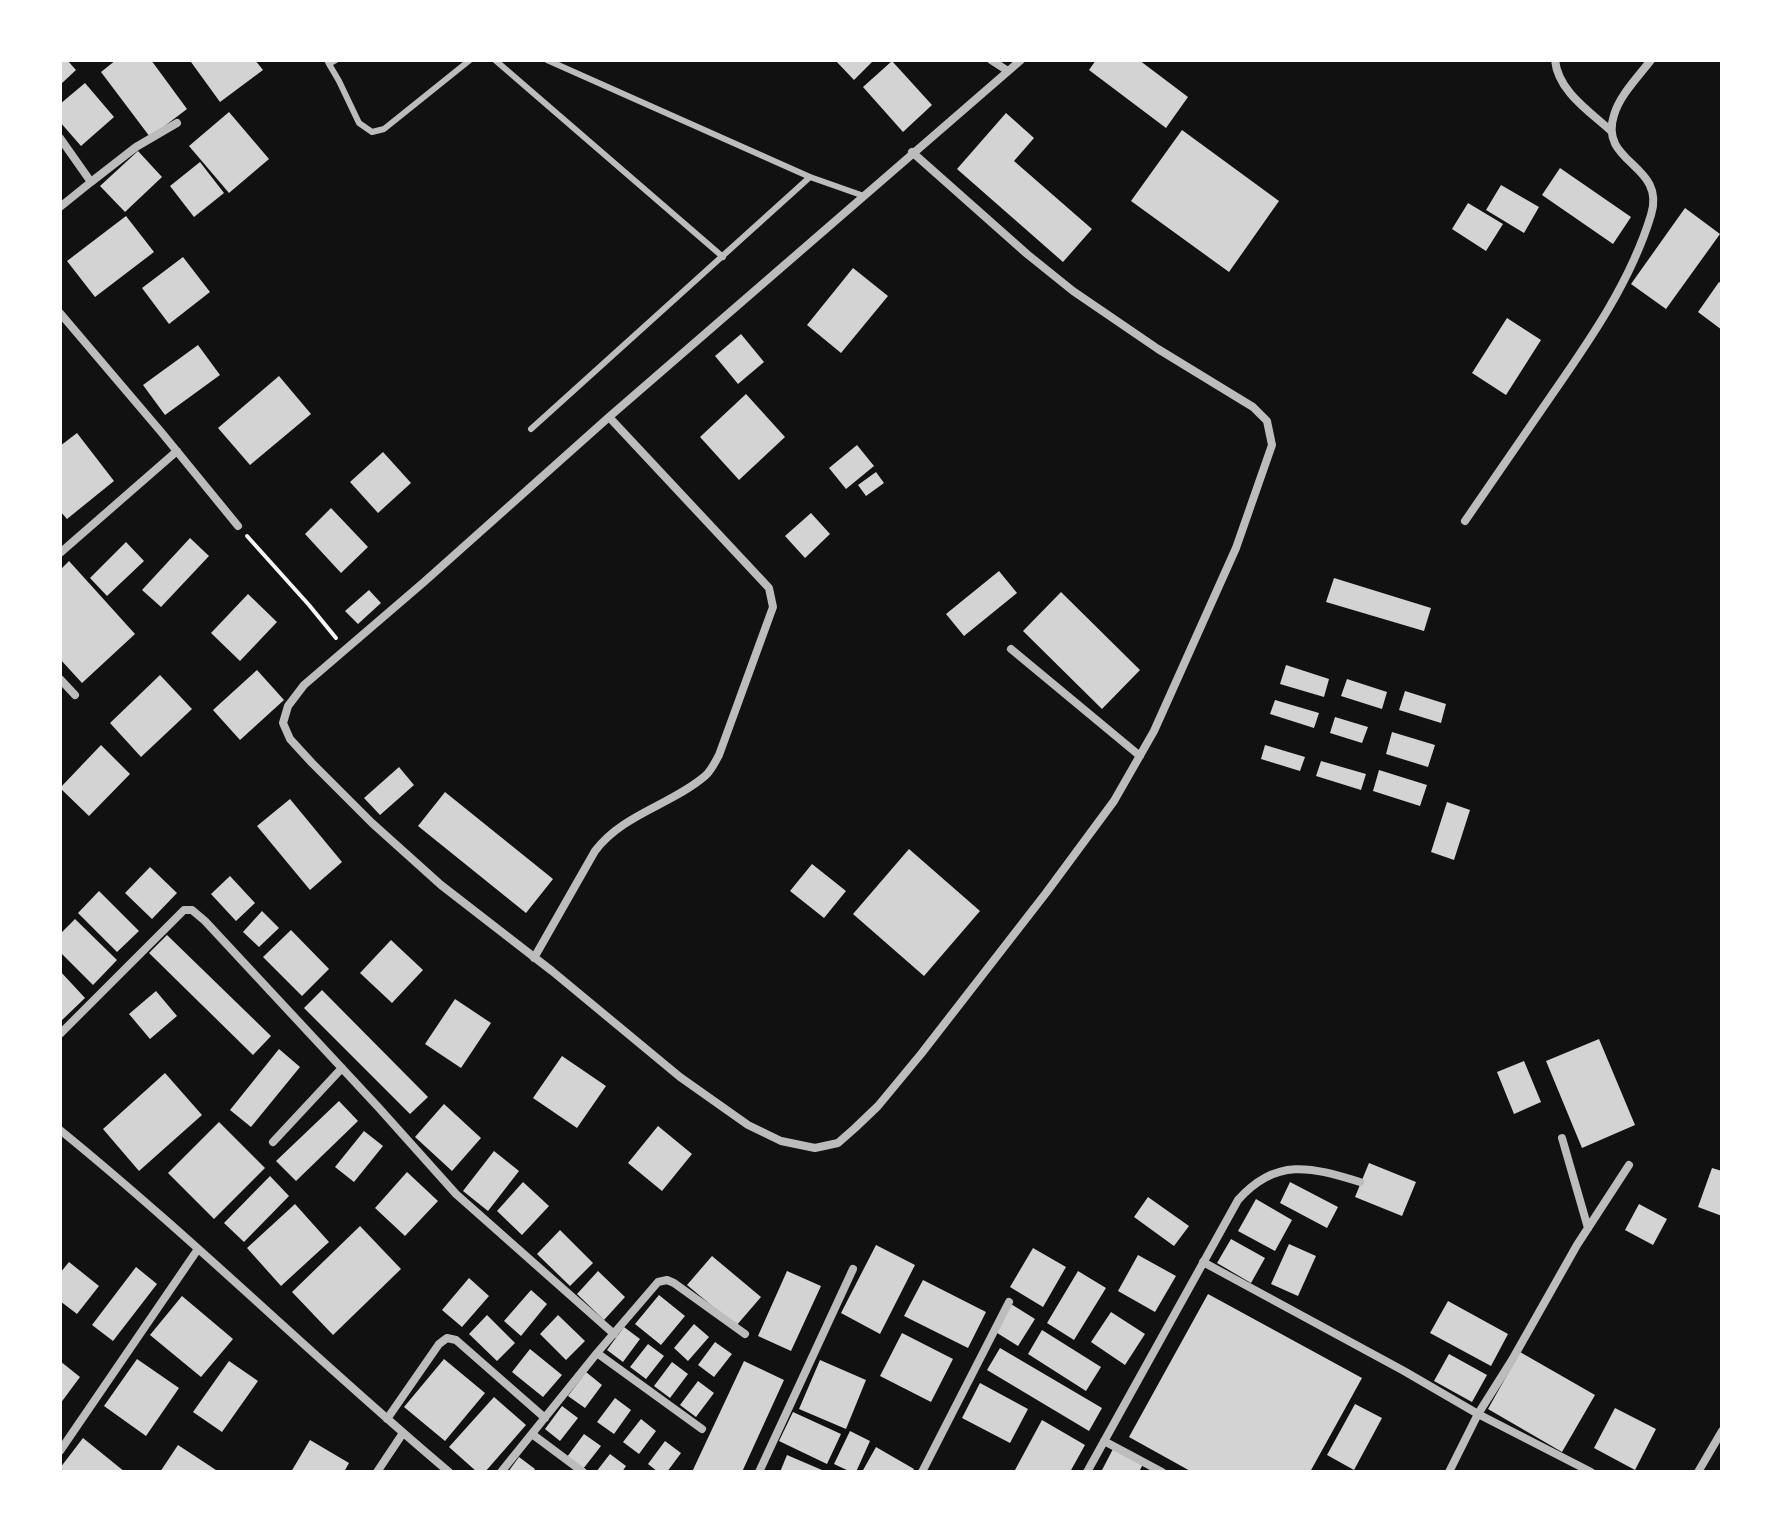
<!DOCTYPE html>
<html>
<head>
<meta charset="utf-8">
<style>
  body { margin:0 }
  #map { position:relative; width:1782px; height:1532px; overflow:hidden; background:#111; font-family:Commissioner,sans-serif }
  canvas { display:block }
  .frame { position:absolute; inset:0; border:62px solid #fff; pointer-events:none }
</style>
</head>
<body>
<div id="map">
<canvas width="1782" height="1532"></canvas>
<div class="frame"></div>
</div>
<script>
const c = document.querySelector('canvas').getContext('2d');
c.lineJoin = 'round';
function paint(path, color) { c.fillStyle = color; c.fill(path, 'evenodd'); }
function stroke(path, color, width, dash) { c.strokeStyle = color; c.lineWidth = width; c.lineCap = dash ? 'butt' : 'round'; c.setLineDash(dash || []); c.stroke(path); }
paint(new Path2D(`
  M60 60H67L76 70 60 85Z
  M116 60H151L187 109 150 137 101 72Z
  M194 60H255L263 70 220 102 191 62Z
  M835 60H874L854 80Z
  M1096 60H1139L1188 97 1166 128 1089 70Z
  M892 61 932 105 903 132 863 87Z
  M85 83 114 117 81 146 60 122V104Z
  M229 112 269 159 229 193 189 146Z
  M1006 113 1034 138 1014 161 1092 229 1063 262 957 169Z
  M1182 130 1279 201 1229 272 1131 201Z
  M138 151 162 177 125 212 100 186Z
  M200 162 224 193 194 217 170 186Z
  M1560 168 1631 217 1613 244 1542 195Z
  M1501 185 1539 207 1524 233 1486 210Z
  M1468 203 1503 224 1486 251 1452 229Z
  M1685 208 1720 234 1666 309 1631 284Z
  M126 216 154 252 95 297 67 261Z
  M183 257 210 292 169 324 142 288Z
  M853 268 888 296 841 353 807 325Z
  M1719 282 1722 284V330L1698 312Z
  M1507 318 1541 340 1506 395 1472 373Z
  M741 334 764 362 738 384 715 356Z
  M198 345 220 375 165 415 143 385Z
  M279 376 311 414 250 465 218 428Z
  M746 394 785 437 739 480 700 437Z
  M77 433 114 481 67 519 60 511V446Z
  M857 445 874 466 846 489 829 468Z
  M383 452 411 483 378 513 350 482Z
  M876 472 884 483 866 496 858 485Z
  M331 508 368 547 341 573 305 534Z
  M811 513 830 534 805 558 785 536Z
  M190 538 209 556 161 607 142 590Z
  M126 542 144 561 107 596 90 578Z
  M69 561 135 634 82 683 60 659V570Z
  M999 571 1017 593 964 636 946 614Z
  M1334 578 1431 608 1424 631 1326 602Z
  M369 590 381 603 358 624 345 611Z
  M1061 592 1140 670 1102 709 1023 631Z
  M248 594 277 622 240 661 211 633Z
  M1286 665 1329 679 1324 697 1280 684Z
  M257 670 284 700 240 740 213 710Z
  M160 675 192 709 141 757 110 723Z
  M1347 679 1387 692 1382 709 1341 696Z
  M1405 691 1446 704 1441 723 1399 710Z
  M1275 700 1319 713 1314 728 1270 714Z
  M1335 717 1368 727 1362 743 1330 733Z
  M1392 732 1435 745 1428 767 1386 754Z
  M101 745 130 774 89 816 60 788Z
  M1265 745 1305 757 1300 771 1261 759Z
  M1321 761 1366 774 1361 790 1316 776Z
  M399 767 414 785 380 815 364 798Z
  M1379 770 1427 785 1420 806 1373 791Z
  M445 792 553 879 526 913 418 826Z
  M290 799 342 862 310 890 257 826Z
  M1447 802 1470 810 1454 860 1431 852Z
  M909 849 980 911 924 976 853 914Z
  M812 864 846 891 824 918 790 891Z
  M150 867 177 893 152 919 125 893Z
  M230 876 255 903 236 921 211 894Z
  M99 891 139 931 117 952 78 913Z
  M262 911 279 928 259 947 243 932Z
  M75 919 117 960 93 985 60 952V934Z
  M291 930 329 969 302 996 263 957Z
  M167 935 271 1036 253 1055 149 953Z
  M391 940 423 970 392 1003 360 973Z
  M60 971 85 998 60 1022Z
  M322 990 428 1097 410 1114 304 1008Z
  M156 991 177 1016 150 1039 129 1014Z
  M455 999 491 1023 461 1068 425 1044Z
  M1599 1039 1635 1125 1582 1148 1546 1061Z
  M279 1049 300 1067 251 1127 230 1110Z
  M562 1056 606 1086 577 1128 533 1098Z
  M1524 1061 1541 1102 1514 1114 1497 1072Z
  M165 1073 202 1115 139 1171 103 1129Z
  M339 1101 358 1121 296 1181 276 1161Z
  M444 1104 481 1138 452 1171 415 1137Z
  M219 1122 265 1168 214 1219 168 1173Z
  M658 1126 692 1154 662 1191 628 1163Z
  M364 1131 383 1146 354 1182 335 1167Z
  M494 1151 519 1171 488 1211 463 1191Z
  M1369 1163 1416 1182 1402 1216 1355 1197Z
  M1712 1168 1722 1171V1216L1698 1207Z
  M407 1172 438 1201 405 1236 375 1208Z
  M270 1176 289 1196 244 1242 224 1223Z
  M523 1182 549 1206 522 1235 497 1211Z
  M1290 1182 1338 1207 1327 1228 1280 1203Z
  M1148 1197 1189 1226 1174 1246 1134 1217Z
  M1256 1199 1292 1220 1275 1251 1238 1231Z
  M295 1204 329 1242 281 1286 247 1248Z
  M1639 1204 1667 1219 1653 1245 1625 1230Z
  M360 1226 401 1269 333 1335 292 1292Z
  M560 1230 593 1263 570 1286 537 1254Z
  M1231 1239 1265 1258 1251 1283 1217 1263Z
  M1289 1244 1316 1256 1298 1296 1271 1284Z
  M876 1245 915 1265 880 1334 841 1313Z
  M1033 1248 1066 1267 1043 1307 1010 1287Z
  M1138 1255 1176 1276 1155 1312 1118 1291Z
  M712 1256 761 1297 736 1326 687 1285Z
  M69 1262 99 1286 77 1314 60 1301V1273Z
  M136 1267 157 1284 113 1341 92 1325Z
  M598 1271 625 1297 604 1320 577 1294Z
  M787 1271 821 1286 791 1351 758 1336Z
  M1078 1271 1106 1288 1074 1340 1047 1323Z
  M469 1278 489 1296 462 1327 442 1310Z
  M923 1280 986 1312 968 1348 904 1316Z
  M531 1290 547 1304 521 1336 504 1321Z
  M1208 1294 1362 1378 1310 1472H1192L1129 1437Z
  M659 1295 685 1316 661 1345 635 1324Z
  M182 1296 233 1339 201 1377 150 1335Z
  M1448 1301 1508 1334 1491 1366 1430 1333Z
  M1011 1304 1035 1319 1018 1346 994 1331Z
  M1111 1312 1145 1334 1125 1365 1091 1342Z
  M487 1315 515 1343 497 1361 469 1334Z
  M558 1315 585 1341 566 1360 540 1334Z
  M694 1324 709 1337 688 1361 674 1348Z
  M624 1327 640 1339 623 1362 607 1350Z
  M1042 1330 1101 1367 1086 1391 1028 1354Z
  M902 1333 953 1359 931 1402 880 1376Z
  M715 1342 732 1354 714 1377 698 1365Z
  M648 1344 664 1356 646 1379 630 1367Z
  M1000 1348 1102 1408 1089 1431 987 1370Z
  M530 1349 562 1375 543 1397 512 1372Z
  M1520 1352 1595 1395 1562 1452 1488 1409Z
  M1449 1354 1487 1375 1472 1402 1434 1381Z
  M137 1359 179 1388 146 1436 104 1406Z
  M444 1359 485 1393 445 1441 404 1407Z
  M820 1360 866 1380 846 1429 799 1409Z
  M60 1361 80 1377 60 1404Z
  M229 1361 258 1381 222 1432 193 1412Z
  M744 1361 784 1380 742 1472H692Z
  M672 1362 688 1374 670 1398 654 1386Z
  M586 1372 602 1385 585 1408 568 1396Z
  M698 1381 714 1393 696 1417 680 1405Z
  M980 1383 1028 1409 1010 1443 962 1418Z
  M494 1397 526 1425 485 1472H477L449 1447Z
  M615 1398 631 1410 614 1434 597 1422Z
  M1355 1404 1382 1418 1354 1470 1327 1455Z
  M562 1406 578 1418 560 1441 545 1429Z
  M1615 1408 1656 1429 1635 1470 1594 1448Z
  M793 1412 841 1434 827 1464 779 1441Z
  M641 1419 656 1431 639 1454 623 1442Z
  M1042 1420 1085 1445 1070 1472H1019L1015 1470Z
  M850 1431 870 1441 856 1472H851L834 1464Z
  M584 1434 601 1446 583 1469 567 1457Z
  M83 1438 125 1472H60V1468Z
  M310 1440 349 1463 344 1472H291Z
  M665 1441 681 1453 667 1472H658L648 1464Z
  M178 1445 219 1472H160Z
  M876 1447 914 1469 912 1472H862Z
  M1113 1449 1143 1464 1139 1472H1101Z
  M610 1454 626 1466 622 1472H596Z
  M787 1455 822 1470 821 1472H780Z
  M519 1457 535 1469 533 1472H508Z`), '#d3d3d3');
stroke(new Path2D(`
  M247 536 309 605 336 638`), '#f5f5f5', 4);
stroke(new Path2D(`
  M327 60 329 64 336 60
  M495 60 723 257
  M547 60 810 177 864 196
  M329 64 339 81 359 123 372 132 384 129 470 60
  M531 429 810 177`), '#bcbcbc', 6);
stroke(new Path2D(`
  M991 60 1008 71
  M1555 60C1558 91 1589 111 1610 130
  M60 138 91 182 60 207
  M912 152 1027 254 1073 291 1158 349 1253 407 1267 421 1272 445 1236 548 1154 731 1114 801 1046 893 921 1054 878 1106 855 1128 838 1143 815 1148 781 1141 748 1125 680 1077 552 971 441 885 372 823 312 763 290 739 283 723 288 706 304 685 424 582 609 417 1021 60
  M91 182 136 147 177 123
  M60 313 162 433 238 526
  M1465 521C1493 480 1522 438 1551 396 1590 340 1631 281 1651 215 1667 164 1598 164 1614 115 1620 95 1638 77 1651 60
  M60 553 177 451
  M1011 649 1140 756
  M60 679 75 695
  M534 958 595 851C623 814 671 805 705 776 711 771 715 762 719 755L773 607 769 588 609 417
  M60 1034 184 910H192L205 921 379 1108 456 1194 614 1334
  M60 1130C194 1239 317 1361 449 1472
  M1562 1138 1588 1228
  M273 1142 342 1068
  M1203 1262 1404 1371 1478 1414 1449 1472
  M597 1353 702 1429
  M387 1419 439 1344 447 1338 456 1340 545 1418
  M532 1434 583 1472
  M1104 1441 1162 1472
  M60 1451 198 1249
  M377 1472 403 1433
  M501 1472 597 1353 658 1282 667 1280 674 1283 745 1334
  M759 1472 853 1269
  M922 1472 1009 1302
  M1087 1472 1238 1200C1276 1157 1311 1167 1360 1182
  M1591 1472 1478 1414 1512 1360 1577 1245 1629 1165
  M1698 1472 1722 1431`), '#bcbcbc', 8);
</script>
</body>
</html>
